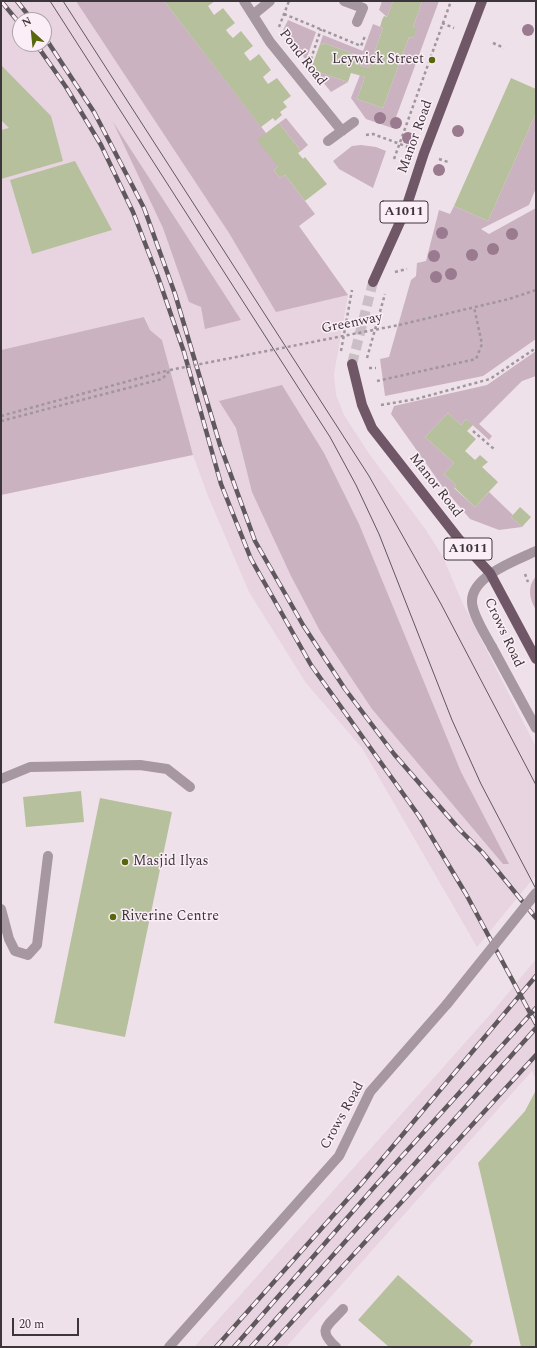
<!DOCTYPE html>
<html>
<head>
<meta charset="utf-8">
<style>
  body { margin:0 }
  #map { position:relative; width:537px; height:1348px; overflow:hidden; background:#efe1e9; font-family:Spectral,serif }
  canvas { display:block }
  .frame { position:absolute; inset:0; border:2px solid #3c363a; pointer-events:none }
  .north { position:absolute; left:12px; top:12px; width:40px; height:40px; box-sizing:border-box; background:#fceef6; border:1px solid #afa4ab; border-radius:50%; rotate:333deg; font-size:11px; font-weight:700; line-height:16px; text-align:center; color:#3c363a }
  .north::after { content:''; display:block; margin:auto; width:14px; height:18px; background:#58660c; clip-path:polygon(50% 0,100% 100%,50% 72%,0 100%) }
  .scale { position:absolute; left:12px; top:1318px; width:67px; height:18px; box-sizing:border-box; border:2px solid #3c363a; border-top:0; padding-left:5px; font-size:12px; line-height:14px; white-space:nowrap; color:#3c363a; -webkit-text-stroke:3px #fceef6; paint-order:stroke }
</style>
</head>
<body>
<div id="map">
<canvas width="537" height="1348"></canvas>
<div class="frame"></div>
<div class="north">N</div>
<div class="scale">20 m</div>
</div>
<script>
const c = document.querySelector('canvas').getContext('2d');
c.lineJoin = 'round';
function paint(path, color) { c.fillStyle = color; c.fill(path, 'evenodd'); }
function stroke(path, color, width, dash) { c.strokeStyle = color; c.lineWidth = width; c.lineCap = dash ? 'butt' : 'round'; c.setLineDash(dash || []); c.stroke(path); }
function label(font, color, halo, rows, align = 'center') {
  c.font = font + ' Spectral,serif'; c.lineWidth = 3; c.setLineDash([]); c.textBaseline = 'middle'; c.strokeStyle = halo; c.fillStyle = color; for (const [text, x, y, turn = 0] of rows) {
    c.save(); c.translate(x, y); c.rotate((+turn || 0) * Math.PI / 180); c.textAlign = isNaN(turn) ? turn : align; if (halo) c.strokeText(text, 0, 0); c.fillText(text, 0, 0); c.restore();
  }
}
paint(new Path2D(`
  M1 1H122L299 226 348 295 334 374 336 395 344 415 370 455 426 530 443 557 462 602 536 747V875L477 947 362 748 306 683 249 592 208 496 193 455 162 340 150 330 145 317 1 350ZM20 20H44V44H20Z
  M536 959V1080L532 1071 286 1347H194L495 1009Z`), '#e8d3e0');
paint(new Path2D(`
  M76 1H164L266 133 278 167 274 170 280 178 285 175 315 214 299 226 348 295 276 312 229 233Z
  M382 1H393L387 17 379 10Z
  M422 1H439L392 128 366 119 351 98 360 75 365 77 357 99 383 108 409 37 413 38 416 29 413 27Z
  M288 20 316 32 306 60 283 30Z
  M373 24 383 28 369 68 359 65 362 57 324 43 323 45 320 44 323 35 363 51Z
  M313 70 348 82 331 92Z
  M536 113V188L529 205 481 229 489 234 536 208V339L483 376 385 396 380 359 389 357 411 280 416 276 417 263 426 261 439 210 450 214 454 206 488 221Z
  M286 118 308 145 301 151 279 123Z
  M113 122 241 320 205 329 201 307 189 302 163 228Z
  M361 145 376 147 386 151 373 188 339 169 333 161 352 146Z
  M144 317 150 330 162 340 193 455 1 495V350Z
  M536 351V376L522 381 479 424 492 436 489 440 466 419 461 425 448 413 425 437 454 463 444 474 456 485 454 488 475 507 489 492 513 515 511 517 522 527 499 530 470 519 442 486 391 414 394 406 487 385Z
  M282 385 324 453 359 524 461 772 509 864H503L372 709 320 631 291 576 252 492 236 428 219 401Z
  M536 576V610C529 598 527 587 536 576Z`), '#cab2c1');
paint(new Path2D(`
  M164 1H215L208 6 214 15 223 8 235 23 226 30 229 34 233 38 241 31 253 46 244 53 250 61 259 54 271 70 263 77 268 84 277 78 291 96 283 102 287 107 280 112 282 115 275 121 273 118 261 127Z
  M393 1H422L413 27 417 28 413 38 409 37 383 108 357 99 365 77 351 73 348 82 313 70 315 67 312 66 320 44 323 45 324 43 362 57 359 65 369 68 383 28 380 27 382 20 384 16 387 17Z
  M1 65 51 116 63 161 1 179V130L9 128 1 120Z
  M511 78 536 89V113L488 221 454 206Z
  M279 123 301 151 298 153 303 159 305 157 327 184 305 201 285 175 280 178 274 170 278 167 257 140Z
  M75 161 112 230 32 254 10 180Z
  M448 413 461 425 466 419 473 425 467 431 476 439 465 451 475 460 480 455 488 462 482 467 498 482 475 507 454 487 456 485 444 474 454 463 425 437Z
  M520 507 531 517 522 527 511 517Z
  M81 791 84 822 26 827 23 797Z
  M100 798 172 812 125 1037 54 1023Z
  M536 1090V1347H521L478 1163 525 1111Z
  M398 1275 473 1341 469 1347H389L358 1320Z`), '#b7c09d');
stroke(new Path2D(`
  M352 364 373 282`), '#cbbfc6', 10, [10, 5]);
stroke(new Path2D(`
  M284 14 361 46 365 36
  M442 23 454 28
  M279 27 289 1
  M493 43 504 48
  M309 65 321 29
  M366 135 373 134 408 147
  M394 159 451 1
  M439 159 448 162
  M395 272 407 269
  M399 325 509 299 536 290
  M341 351 352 290
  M367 358 385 294
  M369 368H376
  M377 381 476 359 482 344 474 307
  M381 405 416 399 490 379 536 348
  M1 416 169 370
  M1 421 162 379 170 370
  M473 431 494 449
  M525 574 528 582`), '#a0969c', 2.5, [3, 3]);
stroke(new Path2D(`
  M344 1 363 8 357 22
  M492 647 536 728
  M1 779 30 767 140 765 167 769 190 787
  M1 909 9 939 15 951 28 955 37 945 48 856
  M169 1347 339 1156 370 1092 447 1004`), '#a697a0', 10);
stroke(new Path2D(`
  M244 1 270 42 342 131
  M254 14 270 1
  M328 141 354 122
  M492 647C486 636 472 614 472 602 471 576 517 560 536 551
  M336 1347C316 1329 328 1326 343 1309`), '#a697a0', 10);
stroke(new Path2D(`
  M373 282 405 211 424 153 482 1
  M352 364 362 405 372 428 458 538 490 573 536 659`), '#705767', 10);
stroke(new Path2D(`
  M50 1 330 437 356 485 379 534 452 720 481 784 536 889
  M63 1 369 476 441 604 536 785`), '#5f585c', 1);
const rail = new Path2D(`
  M1 1 20 24
  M17 1 32 20
  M44 36 94 112 144 208 175 294 220 445 255 541 303 625 345 689 394 754 460 830 483 853 536 918
  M36 44 66 87 101 145 133 212 158 277 184 352 221 484 251 559 311 665 419 816 466 894 536 1024
  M216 1347 362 1183 536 976
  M234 1347 376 1185 536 1008
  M251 1347 536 1028
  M269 1347 536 1055`);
stroke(rail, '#5f585c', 4.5);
stroke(rail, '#fceef6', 3, [9]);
stroke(new Path2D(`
  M170 370 399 325`), '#a0969c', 2.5, [3, 3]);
stroke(new Path2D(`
  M447 1004 536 893`), '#a697a0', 10);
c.fillStyle = '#997a8e';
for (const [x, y] of [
  [528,30],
  [380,118],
  [396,123],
  [458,131],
  [408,138],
  [439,170],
  [442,233],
  [512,234],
  [493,249],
  [472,255],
  [434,256],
  [451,274],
  [436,277]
]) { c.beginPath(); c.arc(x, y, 6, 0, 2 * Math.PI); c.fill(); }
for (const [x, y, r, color] of [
  [432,60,4,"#58660c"],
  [125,862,4,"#58660c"],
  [113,917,4,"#58660c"]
]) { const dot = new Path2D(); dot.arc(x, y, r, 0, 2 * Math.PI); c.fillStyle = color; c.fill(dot); stroke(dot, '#fceef6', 1.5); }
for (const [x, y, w] of [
  [404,212,48],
  [468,549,48]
]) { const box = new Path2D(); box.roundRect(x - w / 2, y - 11, w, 22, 3); c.fillStyle = '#fceef6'; c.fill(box); stroke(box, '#3c363a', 1); }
label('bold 13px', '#3c363a', null, [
  ["A1011",404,212],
  ["A1011",468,549]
]);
label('14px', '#3c363a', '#fceef6', [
  ["Pond Road",302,58,52],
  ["Manor Road",416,137,-70],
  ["Greenway",352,324,-11],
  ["Manor Road",435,486,52],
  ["Crows Road",503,633,65],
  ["Crows Road",343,1116,-61]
]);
label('14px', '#3c363a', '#fceef6', [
  ["Leywick Street",424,60,"right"],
  ["Masjid Ilyas",133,862],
  ["Riverine Centre",121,917]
], 'left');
</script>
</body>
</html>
